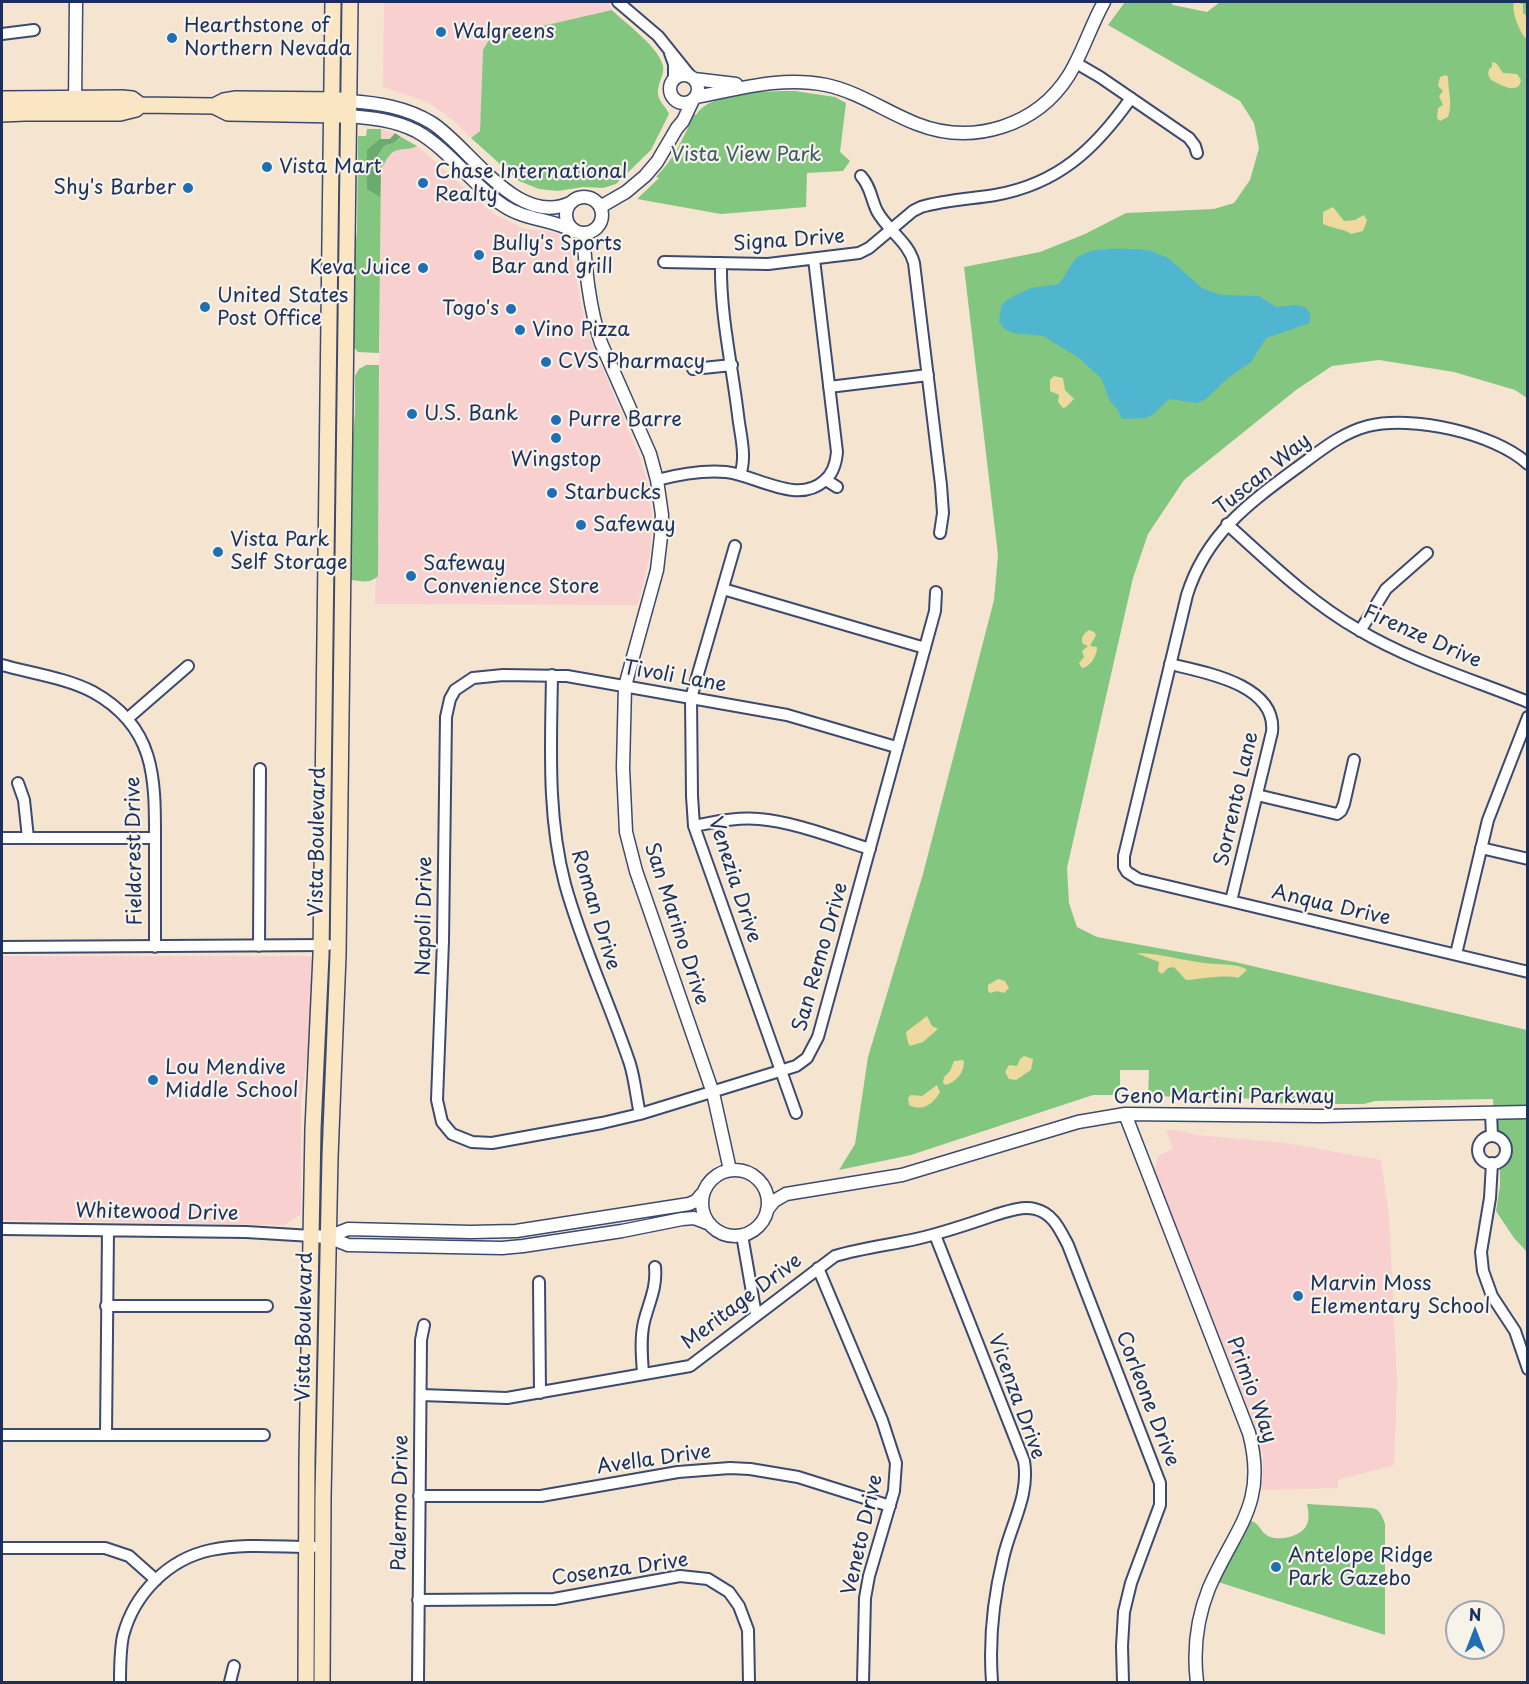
<!DOCTYPE html>
<html>
<head>
<meta charset="utf-8">
<style>
  body { margin:0 }
  #map { position:relative; width:1529px; height:1684px; overflow:hidden; background:#f5e5d0; font-family:"Playpen Sans",sans-serif }
  canvas { display:block }
  .frame { position:absolute; inset:0; border:3px solid #1b2f5e; pointer-events:none }
  .north { position:absolute; left:1445px; top:1600px; width:60px; height:60px; box-sizing:border-box; background:#f7f3e8; border:2px solid #9fa5b1; border-radius:50%; rotate:0deg; font-size:16px; font-weight:700; line-height:24px; text-align:center; color:#1b2f5e }
  .north::after { content:''; display:block; margin:auto; width:21px; height:27px; background:#1f6fb2; clip-path:polygon(50% 0,100% 100%,50% 72%,0 100%) }
</style>
</head>
<body>
<div id="map">
<canvas width="1529" height="1684"></canvas>
<div class="frame"></div>
<div class="north">N</div>
</div>
<script>
const c = document.querySelector('canvas').getContext('2d');
c.lineJoin = 'round';
function paint(path, color) { c.fillStyle = color; c.fill(path, 'evenodd'); }
function stroke(path, color, width, dash) { c.strokeStyle = color; c.lineWidth = width; c.lineCap = dash ? 'butt' : 'round'; c.setLineDash(dash || []); c.stroke(path); }
function label(font, color, halo, rows, align = 'center') {
  c.font = font + ' "Playpen Sans",sans-serif'; c.lineWidth = 4.5; c.setLineDash([]); c.textBaseline = 'middle'; c.strokeStyle = halo; c.fillStyle = color; for (const [text, x, y, turn = 0] of rows) {
    c.save(); c.translate(x, y); c.rotate((+turn || 0) * Math.PI / 180); c.textAlign = isNaN(turn) ? turn : align; if (halo) c.strokeText(text, 0, 0); c.fillText(text, 0, 0); c.restore();
  }
}
paint(new Path2D(`
  M384 2H608L612 10 490 38 483 50 480 131 471 138 454 121 428 102 383 87Z
  M381 129 395 133 421 149 495 215 525 229 546 231 563 235 569 240 586 329 639 455 647 481 652 513 651 549 638 605 375 604 376 576 378 575Z
  M2 956H311L315 965 307 1061 301 1099V1214L285 1225 2 1220Z
  M1166 1130H1178L1197 1135 1286 1143 1381 1160 1389 1216 1397 1383 1394 1465 1338 1480V1488L1262 1490 1263 1455 1258 1433 1153 1168 1156 1166 1158 1156 1173 1149Z`), '#f7d0cf');
paint(new Path2D(`
  M1125 2H1170L1173 5 1207 12 1220 2H1527V398L1515 390 1454 372 1379 360 1332 366 1296 390 1184 480 1148 534 1133 578 1067 868 1069 903 1077 927 1097 937 1235 962 1527 1030V1252L1514 1238 1496 1211 1500 1186V1166L1509 1152 1505 1141 1494 1135 1493 1099 1375 1101 1364 1104H1284L1267 1099 1148 1096 1149 1070H1120V1095H1093L911 1155 839 1170 855 1144 868 1057 923 874 994 600 998 555 964 267 1040 252 1085 234 1126 213 1214 209 1234 203 1250 180 1259 148 1254 123 1240 101 1108 25Z
  M612 10C626 24 659 47 663 66 665 76 655 86 659 98 661 103 667 109 669 114L651 150 616 184 603 188 583 187 558 191 539 189 519 181 471 138 480 131 483 50 490 38Z
  M795 91 835 97 846 103 840 152 850 161 843 171 807 173 806 207 721 214 637 199 659 178 656 177C674 159 684 137 694 114L696 115C710 91 769 91 795 91Z
  M367 129H381V148L399 140 401 137 417 146C410 151 401 147 393 152 387 156 385 164 381 168L379 353 358 352 352 345V274L357 231 358 136H366Z
  M366 365H379L378 576C368 585 362 580 349 580V483L355 413V376L359 369Z
  M1307 1504 1372 1508C1380 1509 1382 1516 1385 1524V1635L1218 1582 1251 1521C1260 1523 1260 1532 1268 1536 1279 1542 1303 1536 1307 1524 1310 1518 1308 1510 1307 1504Z`), '#83c680');
paint(new Path2D(`
  M395 133 401 137C395 144 390 143 383 147L377 156V166L381 168 380 197 367 189V150L380 139H390Z`), '#6aab6e');
paint(new Path2D(`
  M1514 2 1523 4V13L1527 16V40C1520 33 1511 12 1514 2Z
  M1492 62 1496 63 1503 73 1517 74 1521 80 1519 86C1510 92 1500 84 1491 80L1488 74 1489 69 1492 67Z
  M1446 75 1448 77C1448 91 1453 104 1448 117L1440 121 1437 118 1438 108 1443 105 1439 96 1443 91 1438 86 1440 77Z
  M1333 207 1344 221 1355 220 1364 215 1367 220 1363 231 1351 234C1342 228 1333 229 1323 224V212Z
  M1054 376 1063 378 1065 390 1074 399 1066 407 1063 408 1058 402 1059 395 1050 391V380Z
  M1089 630 1094 632 1096 635 1090 646 1097 647C1097 656 1090 667 1082 668L1079 663 1084 657 1082 651 1088 646 1083 644C1080 638 1084 633 1089 630Z
  M1136 953C1163 953 1189 963 1216 964 1227 965 1239 964 1247 970L1238 978C1226 974 1201 979 1186 980L1174 967 1168 968 1162 974 1158 971 1159 962Z
  M998 979 1005 981 1009 988 1004 993 997 991 990 993 988 991V985Z
  M927 1016 932 1026 938 1029 923 1042 910 1046 908 1043 906 1032Z
  M1024 1056 1033 1059 1031 1070 1016 1080 1009 1079 1005 1072 1009 1065 1017 1066 1020 1059Z
  M962 1060 964 1061C964 1073 957 1081 946 1085L943 1083 944 1077 950 1071 954 1061Z
  M937 1085 940 1092C933 1104 923 1112 909 1105L908 1098 911 1095 922 1096Z`), '#eeda9e');
paint(new Path2D(`
  M1139 249 1151 251 1168 258 1202 288 1221 295 1259 296 1276 307 1295 305 1305 307 1310 314V323L1266 338 1251 362 1228 378 1206 399 1197 403 1169 399C1145 422 1154 417 1122 419L1118 410 1110 401 1101 378 1079 358 1043 336 1013 333 1005 329 999 322 1001 306 1008 299 1031 288 1059 284C1066 276 1070 263 1078 257 1093 246 1121 249 1139 249Z`), '#50b5ce');
const minor = new Path2D(`
  M618 2 658 36 691 77
  M2 34 34 30
  M670 53 674 64V80
  M1076 63 1100 77 1189 138 1195 146 1197 153
  M861 176C871 187 871 199 877 211 887 230 908 241 914 263L941 485 943 513 940 533
  M664 262 768 264 859 253 869 248 913 211 921 207C945 200 970 199 995 195 1058 184 1095 149 1131 98
  M721 263C720 314 732 365 738 415 740 434 747 456 740 475
  M693 369 732 365
  M829 387 928 375
  M657 480C680 474 702 470 726 472 756 475 797 505 824 481 833 474 836 464 837 452L814 259
  M826 480 837 487
  M1227 524C1269 562 1310 602 1359 630 1411 661 1471 679 1528 702
  M735 546 691 698 692 796 694 826 796 1113
  M723 589 925 648
  M1360 631 1386 589 1427 553
  M1170 664C1203 672 1277 684 1272 732L1231 901
  M2 665C30 673 67 678 93 692 158 728 155 782 155 847 155 880 155 914 155 947
  M552 675C551 745 547 816 565 884 582 946 610 1004 630 1064 635 1080 636 1097 640 1114
  M127 719 188 666
  M896 747 787 715 567 676 503 675 473 678 455 690 450 699 446 717 443 941 437 1100 442 1122 452 1134 472 1142 492 1143 602 1123 640 1114 796 1066 807 1058 818 1037 935 611 936 592
  M18 783 24 800 28 838
  M1257 795 1337 814 1341 811 1344 804 1354 760
  M694 826C715 822 737 817 759 819 791 821 838 839 870 849
  M2 838H155
  M1481 848 1528 859
  M1127 872 1124 867V856L1187 595C1206 534 1249 503 1298 467 1320 451 1341 433 1368 426 1412 415 1494 433 1528 464
  M1127 872 1138 879 1528 972
  M259 946 260 769
  M2 947 328 945
  M1456 954 1488 820 1528 717
  M1491 1113 1492 1136
  M1478 1150a14 14 0 1 1 28 0a14 14 0 1 1-28 0Z
  M1492 1163 1490 1198 1481 1252 1483 1271 1492 1296 1515 1331 1528 1369
  M2 1229 246 1232 312 1236
  M742 1235 756 1315
  M935 1235 1024 1461C1030 1496 1010 1526 1003 1559 993 1600 989 1641 992 1682
  M818 1268 882 1420 896 1463 894 1491 869 1576 865 1598 863 1682
  M539 1282 540 1393
  M106 1306H267
  M643 1374C642 1357 640 1339 644 1322 649 1302 657 1288 655 1267
  M421 1395 507 1398 690 1366 835 1256C862 1248 889 1245 916 1239 943 1233 969 1224 995 1215 1008 1211 1022 1206 1035 1209 1053 1213 1060 1230 1068 1245L1160 1483V1505L1131 1583 1124 1612 1122 1646 1123 1682
  M2 1435H264
  M106 1435 108 1231
  M419 1496H541L678 1472 730 1468 750 1469 798 1477 890 1506
  M2 1548H105L129 1556 156 1580
  M418 1600 554 1599 680 1576 708 1579 729 1592 739 1606 748 1630 749 1682
  M120 1682C120 1667 120 1651 123 1636 134 1594 168 1559 211 1550 244 1543 280 1547 313 1547
  M230 1682 234 1666
  M418 1682 421 1340 424 1325`);
const tertiary = new Path2D(`
  M670 89a14 14 0 1 1 28 0a14 14 0 1 1-28 0Z
  M694 79 736 84
  M696 97C739 89 781 76 826 85 859 92 886 112 917 124 973 146 1037 126 1069 75 1083 52 1091 25 1104 2
  M348 101C378 103 406 107 432 123 470 147 518 230 572 202
  M75 105 76 2
  M348 116C372 118 394 120 416 131 450 150 472 185 504 206 525 220 552 219 574 231
  M566 215a18 18 0 1 1 36 0a18 18 0 1 1-36 0Z
  M600 207 626 192 645 176 657 162 677 128 683 121 693 100
  M583 234C586 271 589 307 601 343L650 454 657 480 662 515 661 536 657 570 625 686 623 768 626 832 636 871 713 1093 730 1170
  M1125 1114 1249 1433C1268 1504 1235 1528 1209 1588 1197 1618 1193 1650 1197 1682
  M702 1203a33 33 0 1 1 66 0a33 33 0 1 1-66 0Z
  M767 1210 774 1201 786 1194 902 1175 1078 1122 1125 1114 1321 1116 1528 1112
  M312 1236 328 1237 348 1245 502 1248 523 1246 622 1231 682 1219 694 1218 707 1223
  M328 1237 348 1229 471 1232 516 1231 689 1204 696 1201 702 1194`);
const secondary = new Path2D(`
  M2 99 122 98 132 99 140 105 214 106 224 101 236 99 340 100
  M214 106 228 113 341 115
  M2 114 25 113H120L136 109 140 105
  M306 1682 307 1460 313 1129 321 955 333 2
  M322 1682 323 1497 330 1157 338 955 350 2`);
stroke(minor, '#3c4a6f', 14);
stroke(tertiary, '#3c4a6f', 15);
stroke(secondary, '#3c4a6f', 18);
stroke(minor, '#fff', 10);
stroke(tertiary, '#fff', 12);
stroke(secondary, '#fbe6c4', 15);
for (const [x, y, r, color] of [
  [441,32,6,"#1f6fb2"],
  [172,38,6,"#1f6fb2"],
  [267,167,6,"#1f6fb2"],
  [423,183,6,"#1f6fb2"],
  [188,188,6,"#1f6fb2"],
  [479,255,6,"#1f6fb2"],
  [423,268,6,"#1f6fb2"],
  [205,307,6,"#1f6fb2"],
  [511,309,6,"#1f6fb2"],
  [520,330,6,"#1f6fb2"],
  [546,362,6,"#1f6fb2"],
  [412,414,6,"#1f6fb2"],
  [556,420,6,"#1f6fb2"],
  [556,438,6,"#1f6fb2"],
  [552,493,6,"#1f6fb2"],
  [581,525,6,"#1f6fb2"],
  [218,552,6,"#1f6fb2"],
  [411,576,6,"#1f6fb2"],
  [153,1080,6,"#1f6fb2"],
  [1298,1296,6,"#1f6fb2"],
  [1276,1567,6,"#1f6fb2"]
]) { const dot = new Path2D(); dot.arc(x, y, r, 0, 2 * Math.PI); c.fillStyle = color; c.fill(dot); stroke(dot, '#f7f3e8', 2); }
label('20px', '#1b2f5e', '#f7f3e8', [
  ["Hearthstone of",184,26],
  ["Northern Nevada",184,49],
  ["Walgreens",453,32],
  ["Vista Mart",279,167],
  ["Chase International",435,172],
  ["Realty",435,195],
  ["Shy's Barber",176,188,"right"],
  ["Bully's Sports",491,244],
  ["Bar and grill",491,267],
  ["Keva Juice",411,268,"right"],
  ["United States",217,296],
  ["Post Office",217,319],
  ["Togo's",499,309,"right"],
  ["Vino Pizza",532,330],
  ["CVS Pharmacy",558,362],
  ["U.S. Bank",424,414],
  ["Purre Barre",568,420],
  ["Wingstop",556,460,"center"],
  ["Starbucks",564,493],
  ["Safeway",593,525],
  ["Vista Park",230,540],
  ["Self Storage",230,563],
  ["Safeway",423,564],
  ["Convenience Store",423,587],
  ["Lou Mendive",165,1068],
  ["Middle School",165,1091],
  ["Marvin Moss",1310,1284],
  ["Elementary School",1310,1307],
  ["Antelope Ridge",1288,1556],
  ["Park Gazebo",1288,1579]
], 'left');
label('20px', '#3a5c68', '#f7f3e8', [
  ["Vista View Park",746,155]
]);
label('20px', '#1b2f5e', '#f7f3e8', [
  ["Signa Drive",789,241,-4],
  ["Tuscan Way",1263,475,-39],
  ["Firenze Drive",1422,637,24],
  ["Tivoli Lane",675,677,10],
  ["Sorrento Lane",1237,799,-77],
  ["Vista Boulevard",318,842,-89],
  ["Fieldcrest Drive",135,851,-91],
  ["Venezia Drive",734,880,72],
  ["Anqua Drive",1331,906,13],
  ["Roman Drive",595,910,73],
  ["Napoli Drive",425,916,-89],
  ["San Marino Drive",676,924,72],
  ["San Remo Drive",821,957,-74],
  ["Geno Martini Parkway",1224,1097],
  ["Whitewood Drive",157,1213,1],
  ["Meritage Drive",742,1302,-37],
  ["Vista Boulevard",305,1327,-89],
  ["Primio Way",1251,1390,70],
  ["Vicenza Drive",1016,1397,70],
  ["Corleone Drive",1147,1399,69],
  ["Avella Drive",654,1460,-8],
  ["Palermo Drive",401,1503,-89],
  ["Veneto Drive",863,1535,-77],
  ["Cosenza Drive",620,1570,-8]
]);
</script>
</body>
</html>
